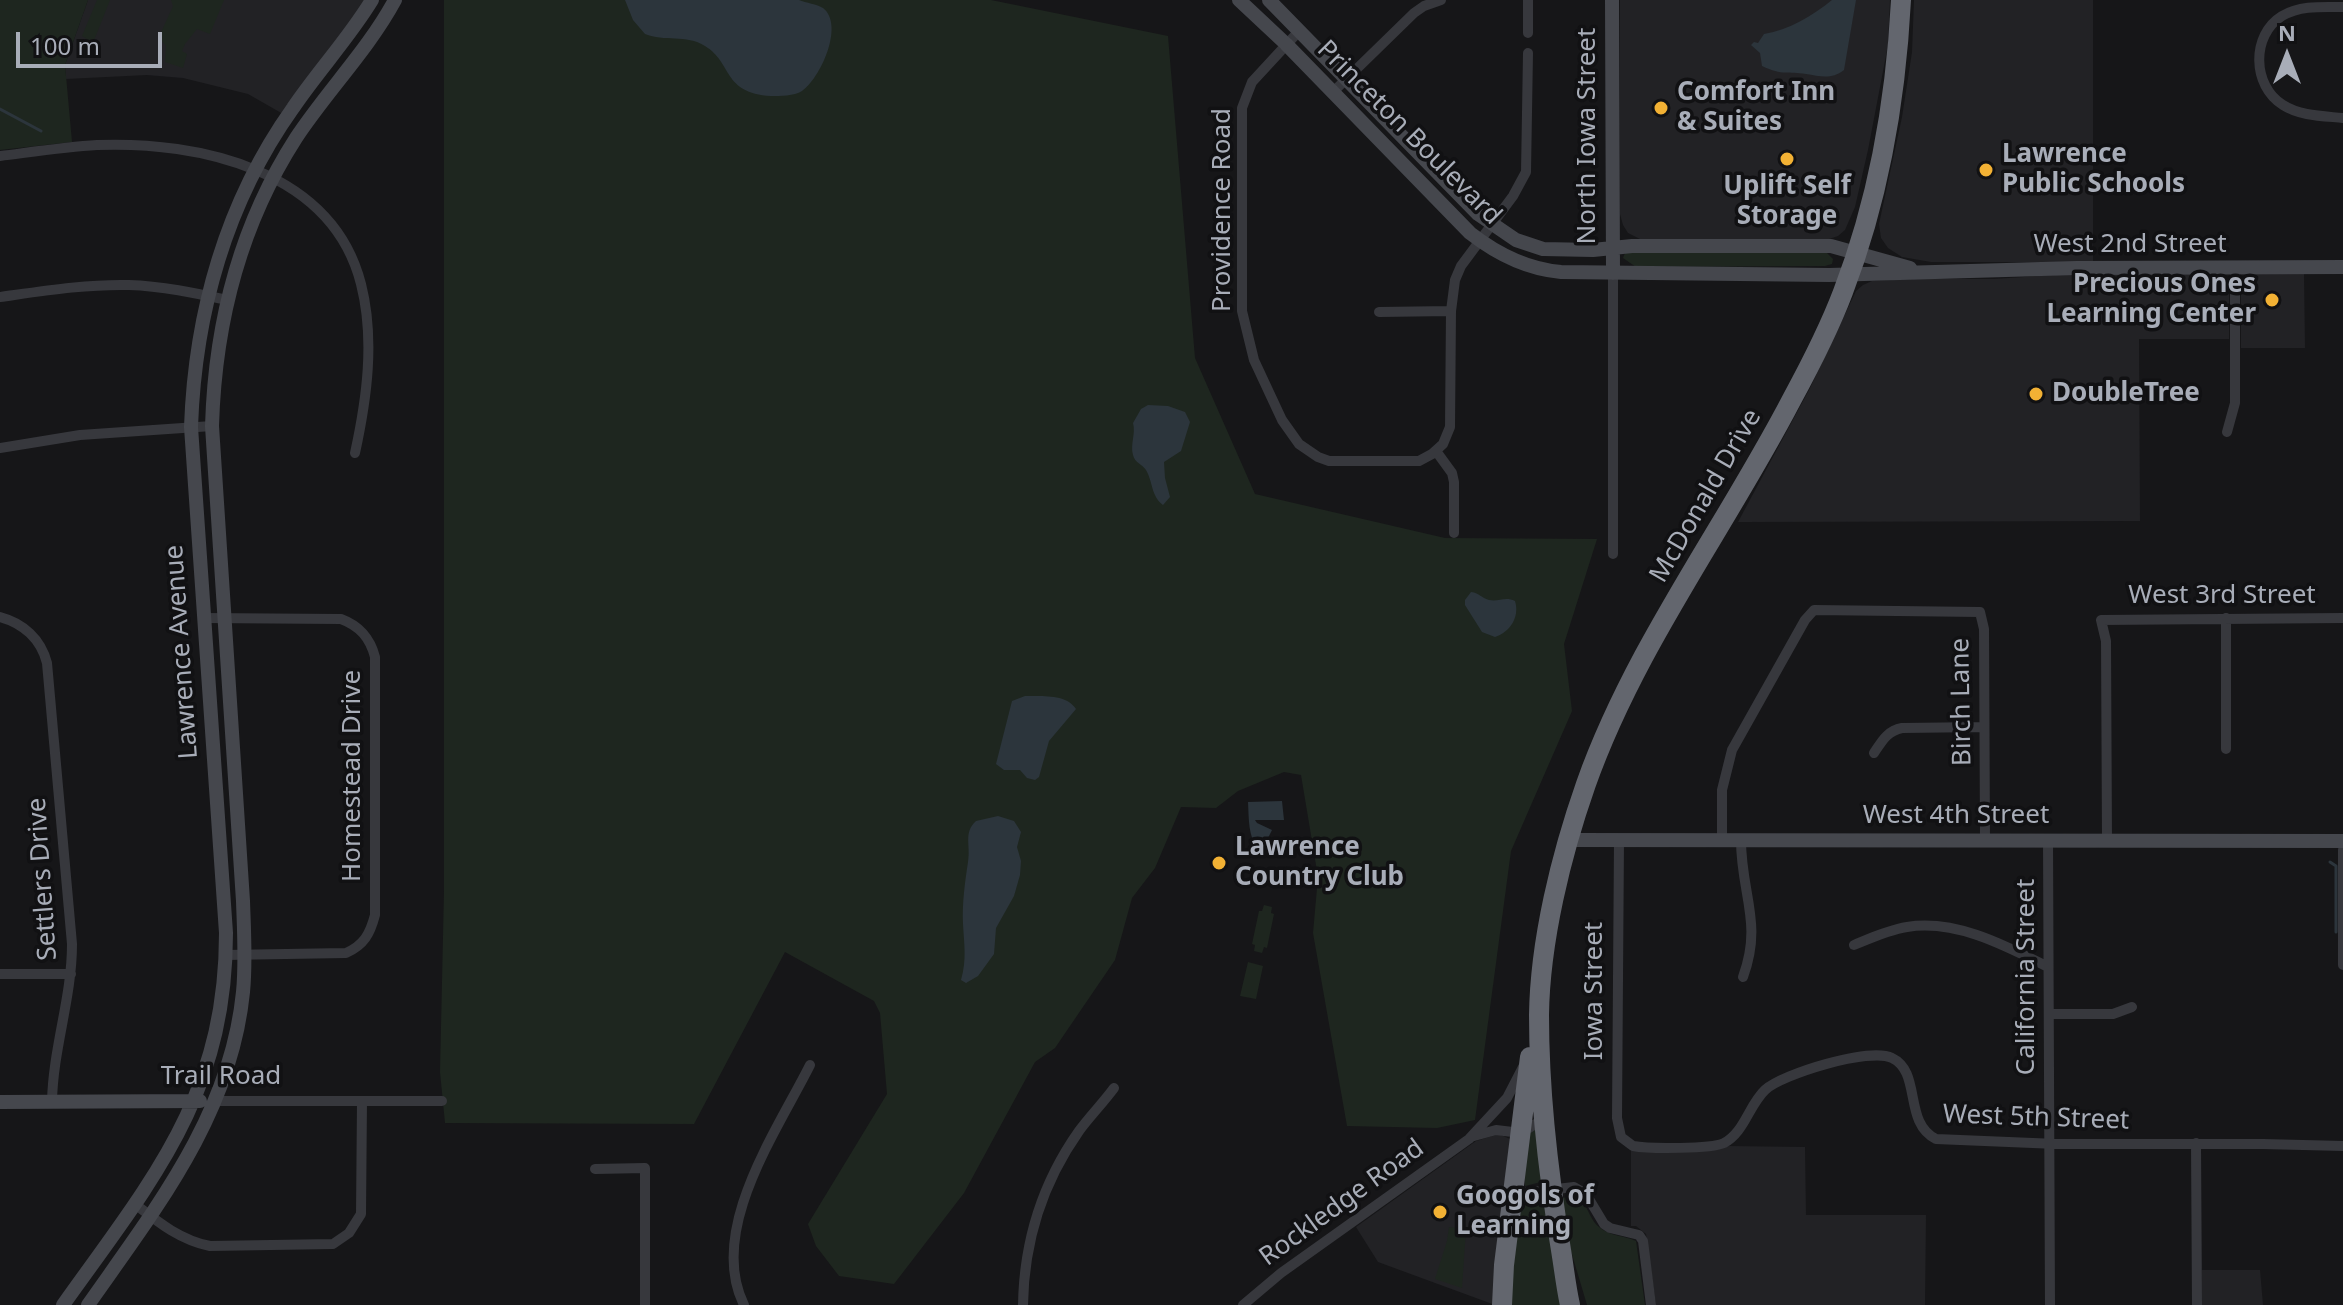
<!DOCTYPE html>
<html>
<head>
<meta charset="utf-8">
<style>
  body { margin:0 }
  #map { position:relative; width:2343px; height:1305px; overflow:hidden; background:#161618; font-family:"Noto Sans",sans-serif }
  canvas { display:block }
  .north { position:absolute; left:2247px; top:16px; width:80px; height:80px; -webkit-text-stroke:6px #111113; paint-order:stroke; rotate:0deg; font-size:22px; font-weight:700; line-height:32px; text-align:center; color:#a8adb8 }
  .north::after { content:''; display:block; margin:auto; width:28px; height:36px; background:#a8adb8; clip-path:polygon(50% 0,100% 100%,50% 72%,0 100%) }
  .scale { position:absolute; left:16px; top:32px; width:146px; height:36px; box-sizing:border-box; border:4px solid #a8adb8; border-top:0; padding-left:10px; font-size:24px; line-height:28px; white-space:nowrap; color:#a8adb8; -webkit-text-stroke:6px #111113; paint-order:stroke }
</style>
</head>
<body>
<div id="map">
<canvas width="2343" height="1305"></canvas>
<div class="north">N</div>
<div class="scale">100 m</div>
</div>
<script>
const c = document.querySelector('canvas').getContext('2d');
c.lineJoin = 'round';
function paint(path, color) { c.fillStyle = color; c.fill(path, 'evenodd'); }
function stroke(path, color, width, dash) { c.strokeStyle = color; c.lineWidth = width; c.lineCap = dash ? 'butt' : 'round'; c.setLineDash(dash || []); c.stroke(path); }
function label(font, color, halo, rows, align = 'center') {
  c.font = font + ' "Noto Sans",sans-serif'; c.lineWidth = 7; c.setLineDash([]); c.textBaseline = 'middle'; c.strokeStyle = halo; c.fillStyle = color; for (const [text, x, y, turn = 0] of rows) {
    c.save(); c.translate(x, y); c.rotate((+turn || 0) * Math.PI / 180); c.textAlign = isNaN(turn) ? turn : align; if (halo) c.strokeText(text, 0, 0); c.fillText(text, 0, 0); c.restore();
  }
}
paint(new Path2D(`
  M88 0H366L283 114 248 94 183 78 147 75 66 79 65 65Z
  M1620 0H1890L1888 45 1868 150 1855 207 1845 230 1838 236 1826 240H1642L1628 233 1623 225 1620 214Z
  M1914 0H2093V262H1931L1902 257 1888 248 1881 238 1879 224 1902 117 1912 52Z
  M2070 274H2221L2229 281V339H2139L2140 521 1738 522 1810 388 1856 291 1863 285 1872 281 1914 279H1993Z
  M2254 274H2304L2305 348H2241V282L2247 275Z
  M1499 1134 1510 1139 1495 1305 1378 1262 1356 1227 1476 1141Z
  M1727 1146 1805 1147 1806 1215H1926L1925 1305H1656L1646 1234 1636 1226H1631V1150Z
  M2202 1270H2260L2263 1305H2202Z`), '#222225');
paint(new Path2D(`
  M0 0H88L65 65 72 142 0 150Z
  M97 0H110L93 43 82 36Z
  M171 0H224L210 34 197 29 185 44 182 51 187 54 183 68 165 62 166 46 159 37 173 6Z
  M444 0H991L1168 36 1195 358 1255 494 1445 538 1597 539 1564 644 1572 711 1511 851 1475 1120 1437 1128 1347 1126 1313 933 1318 877 1301 775 1284 772 1238 791 1216 808 1181 807 1155 868 1132 898 1115 960 1055 1048 1035 1062 964 1193 894 1284 839 1276 816 1246 808 1224 887 1094 880 1013 874 1001 785 952 694 1124 445 1123 440 1072 444 891Z
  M1826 252 1833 259 1832 264 1825 266 1636 267 1623 258 1625 253Z
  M1264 905 1272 907 1271 913 1274 914 1267 948 1264 947 1262 953 1254 951 1255 945 1252 944 1259 911H1262Z
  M1248 962 1263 966 1256 999 1240 996Z
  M1537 1129 1541 1182 1525 1186 1524 1136Z
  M1571 1194C1588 1199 1587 1217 1599 1227 1611 1237 1623 1235 1636 1241L1645 1305H1587L1571 1251 1562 1199Z
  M1543 1196 1565 1305H1509L1521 1200Z
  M1449 1227 1466 1229 1462 1288 1435 1279 1447 1241Z`), '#1e261f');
paint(new Path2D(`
  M625 0H799C806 3 817 4 823 8 845 25 820 79 802 91 794 96 780 96 771 96 722 93 733 63 705 46 686 34 664 42 645 34L633 20Z
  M1832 0H1856L1844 70C1831 80 1820 76 1806 74 1788 71 1783 76 1762 66L1760 53 1751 45 1754 42 1758 43 1764 34C1789 30 1812 16 1832 0Z
  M1148 405 1168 406 1185 412 1190 422 1181 451 1164 462 1165 478 1170 497 1163 505C1151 496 1153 482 1146 470 1142 464 1135 463 1133 455 1130 444 1136 434 1133 423L1141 409Z
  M1471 592C1480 593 1481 598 1489 600 1499 602 1505 596 1515 601 1520 617 1510 632 1495 637L1482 632 1465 605V600Z
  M1025 696C1042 696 1067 694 1076 709L1049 741 1039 777 1035 780 1027 778 1020 770H1004L996 764 1012 701Z
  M1282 801 1284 820H1255L1257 823 1272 830 1266 842 1258 850C1248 835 1249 820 1248 802Z
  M998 816 1014 821 1021 832 1017 847 1021 861 1020 875 1014 896 996 928 994 954 978 976 966 983 961 980C967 959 964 944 963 924 962 903 965 882 968 862 971 845 963 833 976 821Z`), '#2c353c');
stroke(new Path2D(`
  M0 109 41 131
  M2330 862 2336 866V932`), '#2c353c', 3);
stroke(new Path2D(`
  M1528 0V33
  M2343 7C2323 7 2301 5 2282 16 2251 35 2252 86 2283 105 2300 116 2323 116 2343 118
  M1300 30 1252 82 1242 108V311L1254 360 1282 420 1299 444 1318 457 1329 461H1419L1432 454 1443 444 1450 427 1451 311 1455 280 1461 266 1513 196 1526 172 1528 53
  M1333 92 1414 13 1424 6 1441 0
  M0 156C32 152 65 147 97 145 199 141 332 170 361 284 375 339 367 398 355 453
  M1613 273V554
  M0 297C43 291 86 284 129 285 162 286 195 293 227 300
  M1379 312 1451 311
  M2227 432 2235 403V268
  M0 448 80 435 212 426
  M1436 451 1452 473 1454 482V533
  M0 617C23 623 41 639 47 663L72 944C72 998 53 1048 52 1102
  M203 618 341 619C360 626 370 638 375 657V915C370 934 364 945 346 953L226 955
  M2226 749V618
  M1874 753C1882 741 1887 731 1902 728L1984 727
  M1619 840 1617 1118 1621 1137 1633 1146C1649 1149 1711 1149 1724 1143 1744 1133 1749 1105 1765 1090 1782 1074 1870 1047 1892 1058 1922 1072 1903 1123 1936 1139L2057 1144H2263L2343 1146
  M1722 840V790L1732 750 1805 620 1814 610 1980 612 1984 629 1985 840
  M1741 840C1741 894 1763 923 1743 977
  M2048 840 2050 1305
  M2107 841 2106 641 2101 620 2343 618
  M2343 850V965
  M1854 945C1871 938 1888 930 1907 927 1956 919 2006 946 2048 967
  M0 974H71
  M2049 1014H2113L2132 1007
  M216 1101H442
  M1474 1136 1496 1130 1521 1133 1542 1120
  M2196 1143 2197 1305
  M595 1169 645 1168V1305
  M1513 1194 1574 1187 1586 1194 1604 1224 1610 1228 1639 1235 1643 1241 1651 1305
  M135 1204C158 1222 180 1240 210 1246L333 1244 349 1233 361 1214 362 1101
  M744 1305C707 1230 777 1131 810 1065
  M1023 1305C1024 1242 1043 1182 1079 1131 1090 1116 1103 1103 1114 1088
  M1243 1305 1281 1273 1469 1139 1507 1098 1523 1067`), '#37383d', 10);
stroke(new Path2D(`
  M1239 0 1286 44 1470 233C1497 254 1526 269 1561 272L1829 275 2077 268 2343 267
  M1269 0 1478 214 1516 240 1543 249 1593 250 1632 246H1831L1910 268
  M1612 0 1613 273
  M1569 840 2343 841
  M0 1102 200 1101
  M63 1305C152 1180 226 1096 226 933L191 427C195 313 226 202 293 108 318 71 349 38 372 0
  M88 1305C156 1208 231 1114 243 992 246 962 244 931 243 901L212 426C215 324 240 225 296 138 327 91 368 50 395 0`), '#45474d', 14);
stroke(new Path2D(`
  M1502 1305 1504 1265 1530 1057
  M1570 1305C1566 1287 1564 1268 1561 1250 1548 1172 1539 1095 1539 1015 1540 941 1561 855 1586 784 1635 646 1725 528 1792 399 1811 364 1829 329 1843 292 1878 201 1896 98 1901 0`), '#63666e', 20);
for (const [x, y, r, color] of [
  [1661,108,8,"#f2b134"],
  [1787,159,8,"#f2b134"],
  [1986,170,8,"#f2b134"],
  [2272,300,8,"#f2b134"],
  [2036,394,8,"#f2b134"],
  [1219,863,8,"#f2b134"],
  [1440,1212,8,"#f2b134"]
]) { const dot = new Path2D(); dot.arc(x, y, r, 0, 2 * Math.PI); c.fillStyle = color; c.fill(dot); stroke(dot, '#111113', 3); }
label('bold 26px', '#a8adb8', '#111113', [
  ["Comfort Inn",1677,93],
  ["& Suites",1677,123],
  ["Lawrence",2002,155],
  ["Public Schools",2002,185],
  ["Uplift Self",1787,187,"center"],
  ["Storage",1787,217,"center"],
  ["Precious Ones",2256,285,"right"],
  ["Learning Center",2256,315,"right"],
  ["DoubleTree",2052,394],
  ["Lawrence",1235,848],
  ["Country Club",1235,878],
  ["Googols of",1456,1197],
  ["Learning",1456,1227]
], 'left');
label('26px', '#a8adb8', '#111113', [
  ["Princeton Boulevard",1409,133,45],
  ["North Iowa Street",1588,136,-90],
  ["Providence Road",1223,210,-90],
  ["West 2nd Street",2130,245],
  ["McDonald Drive",1706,496,-60],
  ["West 3rd Street",2222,596],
  ["Lawrence Avenue",182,652,-94],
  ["Birch Lane",1962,702,-91],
  ["Homestead Drive",353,776,-90],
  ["West 4th Street",1956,816],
  ["Settlers Drive",43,879,-94],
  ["California Street",2027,977,-90],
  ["Iowa Street",1595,991,-90],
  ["Trail Road",221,1077],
  ["West 5th Street",2036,1118,2],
  ["Rockledge Road",1342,1203,-36]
]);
</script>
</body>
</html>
